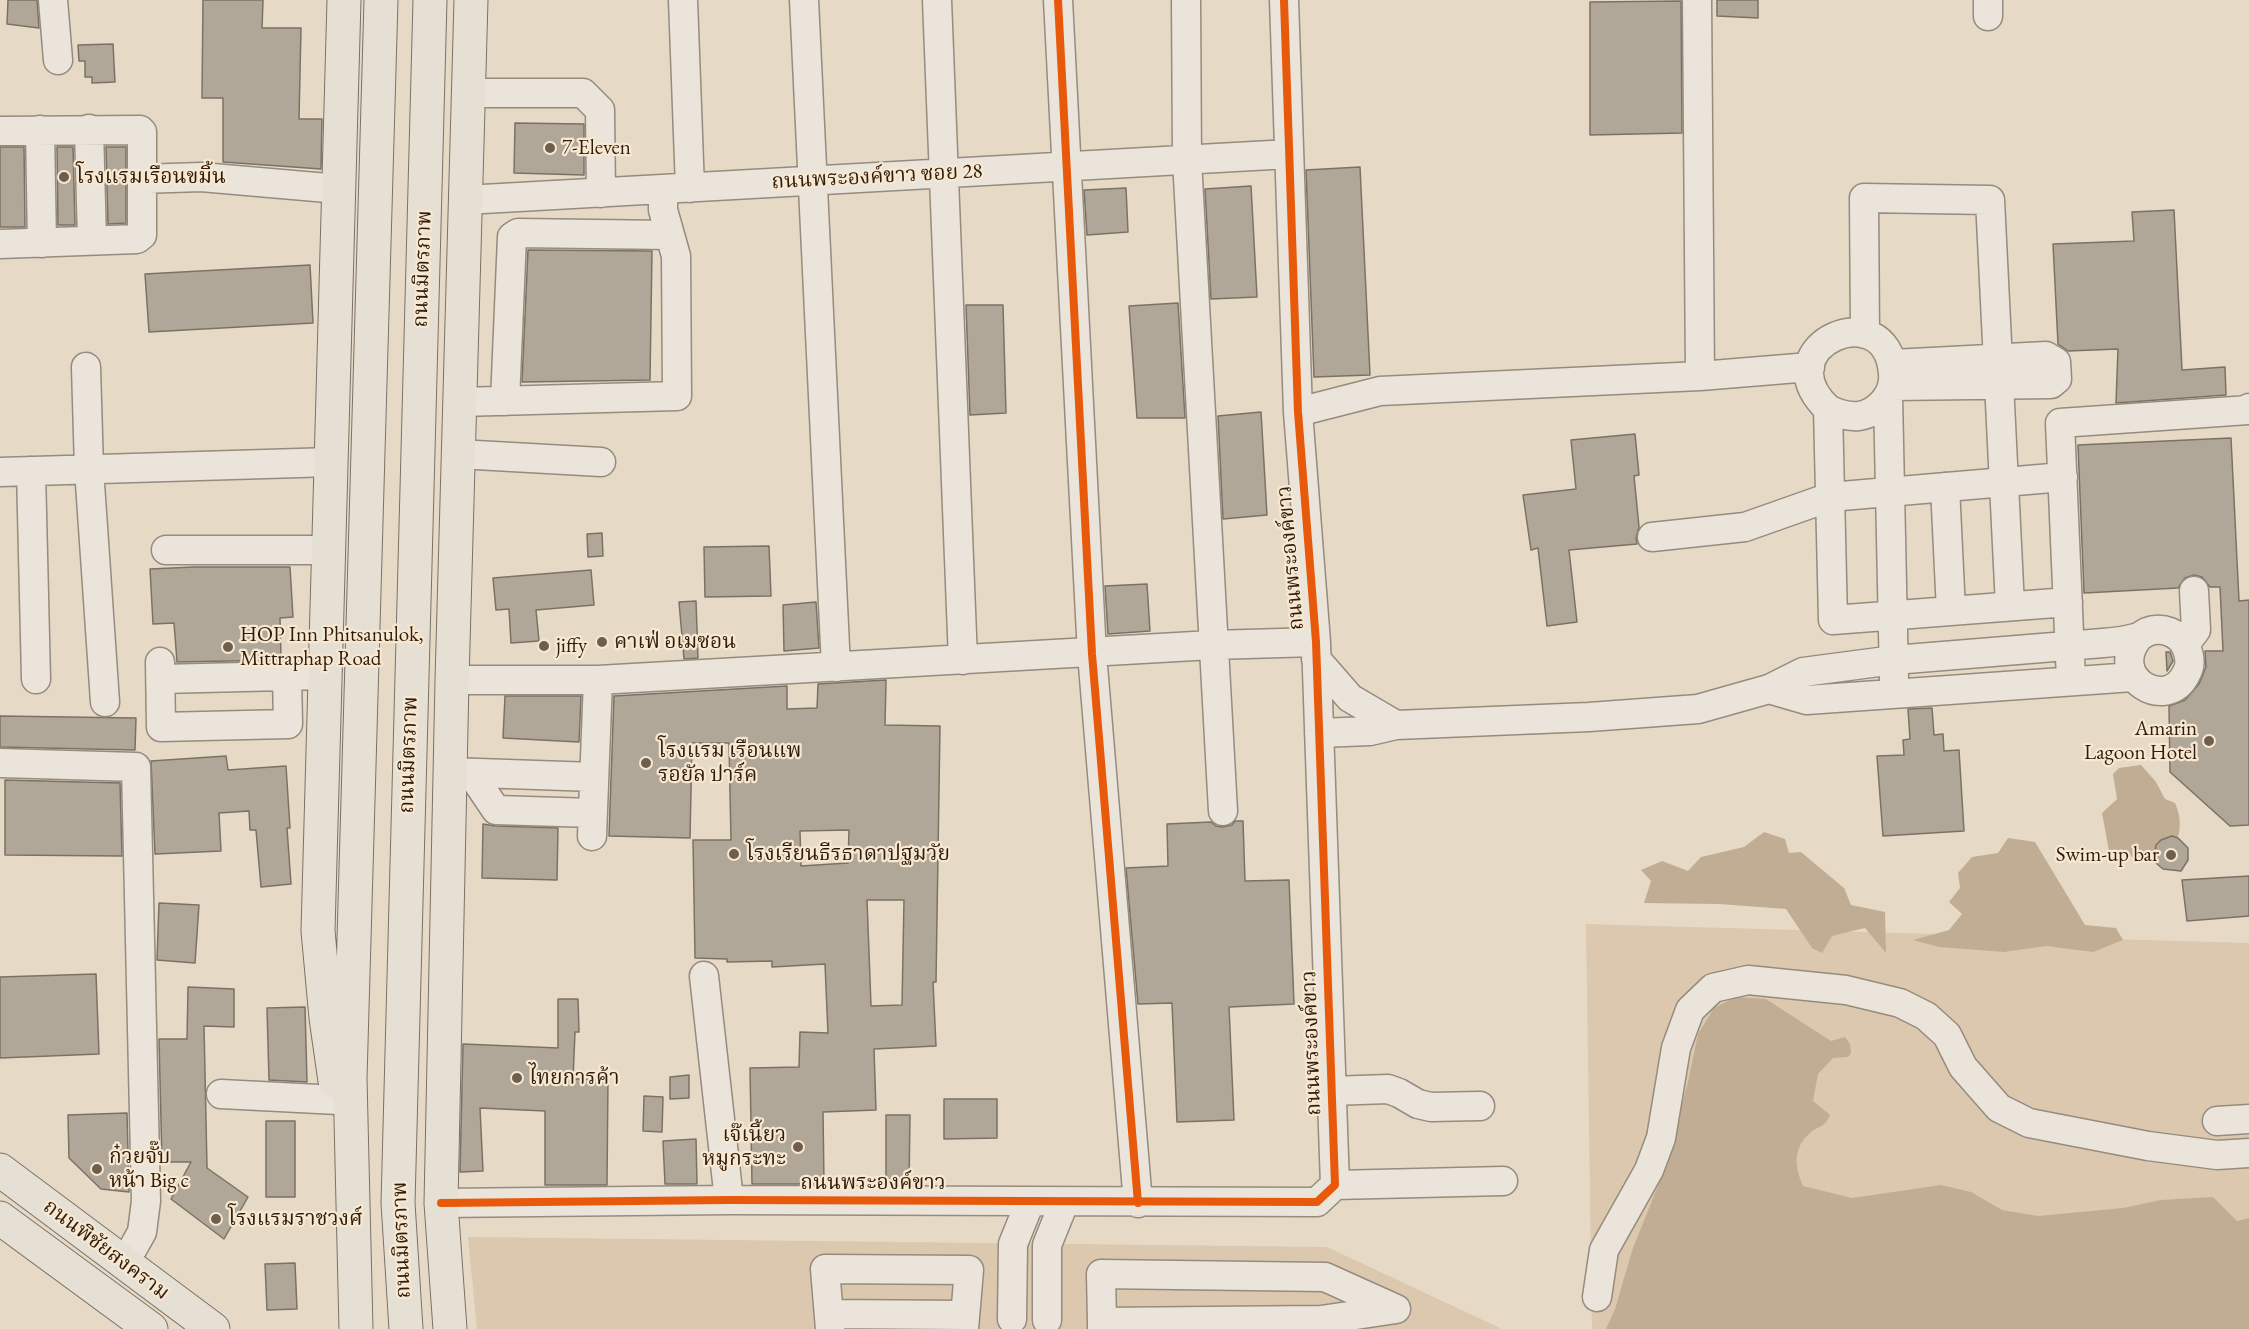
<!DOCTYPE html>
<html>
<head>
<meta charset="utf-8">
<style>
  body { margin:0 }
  canvas { display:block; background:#e6d9c6 }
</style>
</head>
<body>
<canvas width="2249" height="1329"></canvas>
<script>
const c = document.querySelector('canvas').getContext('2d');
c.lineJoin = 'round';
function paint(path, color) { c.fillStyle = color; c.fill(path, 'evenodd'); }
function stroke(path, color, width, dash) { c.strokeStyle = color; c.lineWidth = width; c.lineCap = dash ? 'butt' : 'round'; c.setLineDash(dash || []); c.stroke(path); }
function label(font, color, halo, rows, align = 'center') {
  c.font = font + ' "EB Garamond","Noto Serif Thai",serif'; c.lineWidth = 4.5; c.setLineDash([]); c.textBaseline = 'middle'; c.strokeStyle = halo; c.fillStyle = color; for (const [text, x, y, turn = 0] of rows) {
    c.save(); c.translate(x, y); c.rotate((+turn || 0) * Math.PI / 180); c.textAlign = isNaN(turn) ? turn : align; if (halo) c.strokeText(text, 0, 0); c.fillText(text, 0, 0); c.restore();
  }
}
paint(new Path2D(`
  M1586 924 2249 943V1329H1592Z
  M468 1237 1327 1247 1502 1329H477Z`), '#dbc8ae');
paint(new Path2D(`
  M2141 765 2156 782 2165 799 2175 803C2183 820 2181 839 2169 854L2134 858 2128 855 2120 857 2109 851 2102 813 2117 799 2113 774 2119 768Z
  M1764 832 1785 839 1789 853 1801 852 1844 888 1851 905 1885 912 1886 953 1865 928 1832 936 1822 953 1812 948 1786 909 1719 904 1644 903 1651 881 1641 870 1662 861 1688 871 1701 857 1744 847Z
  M2008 838 2035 842 2085 925 2116 928 2123 940 2093 952 2046 946 2004 952 1939 947 1913 940 1949 930 1962 914 1949 902 1960 888 1958 873 1972 857 1998 853Z
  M1736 997 1766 999 1831 1041 1845 1037 1850 1044 1851 1053 1848 1057 1833 1058 1818 1074 1813 1101 1830 1115C1825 1128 1819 1125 1810 1133 1792 1149 1795 1167 1803 1186L1852 1198 1941 1185 1971 1192 2002 1210 2038 1216 2123 1208 2161 1200 2213 1197 2237 1221 2249 1218V1329H1606L1615 1309 1633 1248 1661 1178 1688 1082 1698 1034 1714 1008Z`), '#c1ad94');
const building = new Path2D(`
  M8 0H37L39 28 7 24Z
  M203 0H263L262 28H301L299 119H322L321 169 223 162V98H202Z
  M1717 0H1758V18L1717 16Z
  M1681 1 1682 133 1590 135V2Z
  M113 44 115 82 92 83V77H85V61H79L78 45Z
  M515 123 584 124V175L514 173Z
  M0 147H24L25 227H0Z
  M57 147H73L75 225H58Z
  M106 147H126V223L108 224Z
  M1360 167 1370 375 1314 377 1306 170Z
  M1251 186 1257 297 1211 299 1205 189Z
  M1126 188 1128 232 1087 235 1084 190Z
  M2174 210 2182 370 2225 367 2226 395 2116 403 2118 349 2068 351 2058 344 2053 244 2134 241 2132 212Z
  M528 250 652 251 650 380 522 382Z
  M310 265 313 323 149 332 145 274Z
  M1178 303 1185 418H1137L1129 306Z
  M966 305H1003L1006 413 970 415Z
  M1261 412 1267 515 1223 519 1218 416Z
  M1635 434 1639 475 1634 476 1639 527 1636 538 1637 544 1569 550 1577 622 1547 626 1538 548 1531 550 1523 495 1576 489 1571 440Z
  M2231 438 2239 601 2249 600V825L2230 826 2170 772 2169 706 2185 700 2199 684 2206 667 2205 651H2223L2220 587H2210L2202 577 2194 575 2185 578 2178 588 2084 593 2078 445Z
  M602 533 603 556 588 557 587 534Z
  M769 546 771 596 705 597 704 547Z
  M194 567H290L293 617 280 618 281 660 177 662 174 623 153 624 150 569Z
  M591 570 594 605 536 610 539 641 511 643 509 609 496 610 493 578Z
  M1147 584 1150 631 1108 634 1105 586Z
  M696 601 698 658 684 659 679 602Z
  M816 602 819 648 784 651 783 605Z
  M2166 652H2170L2173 661 2167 671Z
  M886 680 885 725 940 726 936 982H933L936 1046 874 1049 876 1110 823 1112 824 1184H752L750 1068 799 1067 800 1032 828 1033 825 964 772 967V961L727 962V959L695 958 693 840H731L729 743H692L690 838 609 836 614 696 787 686V709L817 708 818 684ZM849 830 848 863 801 866 800 831ZM867 900H904L902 1005 871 1006Z
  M505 696H581L579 742 503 738Z
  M1932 708 1934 735 1943 734 1944 751 1959 750 1964 831 1883 836 1877 756 1904 755 1903 740 1910 739 1908 709Z
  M0 716 136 718 135 750 0 747Z
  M226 756 228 770 286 766 290 828H287L291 884 261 887 256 830H250L249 811 219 813 221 851 155 854 151 761Z
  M5 780 120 783 122 856 5 855Z
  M1235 821H1243L1245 881 1289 880 1294 1004 1229 1007 1234 1120 1177 1122 1172 1003 1138 1004 1126 868 1168 866 1167 824 1211 822 1216 826 1223 827 1232 825Z
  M483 824 495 826 558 828 557 880 482 878Z
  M2172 836 2178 838 2188 848V860L2181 871 2163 869 2156 863 2154 857 2156 845 2161 840Z
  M2249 876V916L2187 921 2182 880Z
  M159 903 199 905 195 963 157 960Z
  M96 974 99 1054 0 1058V977Z
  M188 987 234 989V1027L204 1026 207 1168 248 1197 224 1239 171 1199 191 1162H162L159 1039H187Z
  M558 999H578L579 1032H575L573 1079H608L607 1185H545V1111L480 1108 483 1171 460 1172 463 1044 558 1048Z
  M305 1007 307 1082 269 1080 267 1008Z
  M689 1075V1098L670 1099V1077Z
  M644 1096 663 1097 662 1132 643 1131Z
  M944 1099H997V1138L944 1139Z
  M127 1113 129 1192 101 1189 69 1158 68 1115Z
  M886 1115H910L909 1184H886Z
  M266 1121H295V1197H266Z
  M696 1139 697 1184H665L663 1141Z
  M295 1263 297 1309 267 1310 265 1264Z`);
paint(building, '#b1a799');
stroke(building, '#7b7266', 1.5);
const minor = new Path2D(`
  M53 0 58 60
  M683 0 690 188
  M804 0 836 667
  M937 0 963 660
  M1058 0 1092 654 1138 1203
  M1186 0 1187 160 1223 811
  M1697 0 1700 376
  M1988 0V16
  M468 93H583L600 110 601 193
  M89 129 92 240
  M40 130 42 243
  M0 131 140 130 142 132V235L137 239 0 244
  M141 179 201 177 339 189
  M465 200 1289 154
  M1865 334 1864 198 1990 200 2010 606
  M1893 364 2046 356 2056 362 2057 379 2051 384 1893 386
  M86 367 89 469 105 702
  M1888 396 1894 679
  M505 401 512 237 518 233 669 235
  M460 402 677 396 676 256 663 210V189
  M1828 409C1838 414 1847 417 1859 416 1878 413 1895 394 1893 374 1888 292 1762 346 1828 409L1833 620 2068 602
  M1298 412 1380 391 1700 376 1810 367
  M458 454 601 462
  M31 471 36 679
  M0 472 332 462
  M1945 487 1951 611
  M1652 537 1745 527 1830 497 2063 477
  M166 550H329
  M2185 644 2196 630 2194 591
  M1316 659 1350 698 1396 725
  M160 662 161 727 288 724 287 676
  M161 679 326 675
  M452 680H598L1212 645 1316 642
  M2071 680 2060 423 2249 410V408
  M1769 689 1807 700 2133 677
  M1319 733 1370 731 1396 725 1589 717 1698 709 1769 689 1803 672 1894 660 2103 643C2114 642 2125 641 2135 638 2140 637 2143 634 2147 632 2162 626 2180 633 2186 647 2190 656 2191 666 2186 674 2167 713 2107 678 2138 638
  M0 763 136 767 146 1201 142 1232 124 1264
  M450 772 594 777
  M471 773 496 810 593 813
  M592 836 598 680
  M704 976 729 1200
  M1331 1091 1388 1089 1399 1093 1418 1104 1431 1107 1480 1106
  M221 1094 338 1100
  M2217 1121 2249 1119
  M1335 1185 1503 1181
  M441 1203 729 1200 1317 1202 1335 1185 1316 642 1298 412 1284 0
  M1597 1297 1604 1250 1649 1170 1661 1138 1676 1048 1690 1010 1713 988 1748 980 1846 990 1900 1003 1926 1016 1947 1035 1963 1067 1999 1108 2029 1123 2148 1146 2217 1155 2249 1153
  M830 1314 965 1315
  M1012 1319 1013 1244 1030 1202
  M1047 1320V1245L1064 1203
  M1102 1322 1321 1320 1396 1309 1325 1277 1101 1274 1102 1322V1329
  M830 1329 825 1269 969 1270 964 1329`);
const major = new Path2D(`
  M335 1081 326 1018 318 931 344 0
  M0 1170 213 1329
  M0 1218 151 1329
  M356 1329 350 1078 381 0
  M406 1329 398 1203 430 0
  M450 1329 441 1203 452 680 471 0`);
stroke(minor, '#968b7e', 31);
stroke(major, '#7b7266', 35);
stroke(minor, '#eae4da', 28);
stroke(major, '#e6dfd4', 33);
stroke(new Path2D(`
  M1058 0 1092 654 1138 1203
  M441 1203 729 1200 1317 1202 1335 1185 1316 642 1298 412 1284 0`), '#e8590c', 8);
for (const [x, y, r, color] of [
  [550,148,6,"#705e4c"],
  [64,177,6,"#705e4c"],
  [602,642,6,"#705e4c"],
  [544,646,6,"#705e4c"],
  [228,647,6,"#705e4c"],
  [2209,741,6,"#705e4c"],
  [646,763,6,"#705e4c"],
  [734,854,6,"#705e4c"],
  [2171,855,6,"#705e4c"],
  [517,1078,6,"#705e4c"],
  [798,1147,6,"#705e4c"],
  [97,1169,6,"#705e4c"],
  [216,1219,6,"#705e4c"]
]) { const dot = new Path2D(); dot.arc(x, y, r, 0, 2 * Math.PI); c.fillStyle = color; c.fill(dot); stroke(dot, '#f7e8d2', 2); }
label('21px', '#311b0a', '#f7e8d2', [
  ["7-Eleven",562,148],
  ["โรงแรมเรือนขมิ้น",76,177],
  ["HOP Inn Phitsanulok,",240,635],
  ["Mittraphap Road",240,659],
  ["คาเฟ่ อเมซอน",614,642],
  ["jiffy",556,646],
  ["Amarin",2197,729,"right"],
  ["Lagoon Hotel",2197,753,"right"],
  ["โรงแรม เรือนแพ",658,751],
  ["รอยัล ปาร์ค",658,775],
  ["โรงเรียนธีรธาดาปฐมวัย",746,854],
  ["Swim-up bar",2159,855,"right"],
  ["ไทยการค้า",529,1078],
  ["เจ๊เนี้ยว",786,1135,"right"],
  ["หมูกระทะ",786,1159,"right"],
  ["ก๋วยจั๊บ",109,1157],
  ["หน้า Big c",109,1181],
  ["โรงแรมราชวงศ์",228,1219]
], 'left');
label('21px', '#311b0a', '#f7e8d2', [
  ["ถนนพระองค์ขาว ซอย 28",877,177,-3],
  ["ถนนมิตรภาพ",423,269,-88],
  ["ถนนพระองค์ขาว",1291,558,-95],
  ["ถนนมิตรภาพ",409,755,-88],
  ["ถนนพระองค์ขาว",1312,1043,-92],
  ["ถนนพระองค์ขาว",873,1183],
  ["ถนนมิตรภาพ",402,1240,-92],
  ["ถนนพิชัยสงคราม",106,1250,37]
]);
</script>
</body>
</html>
